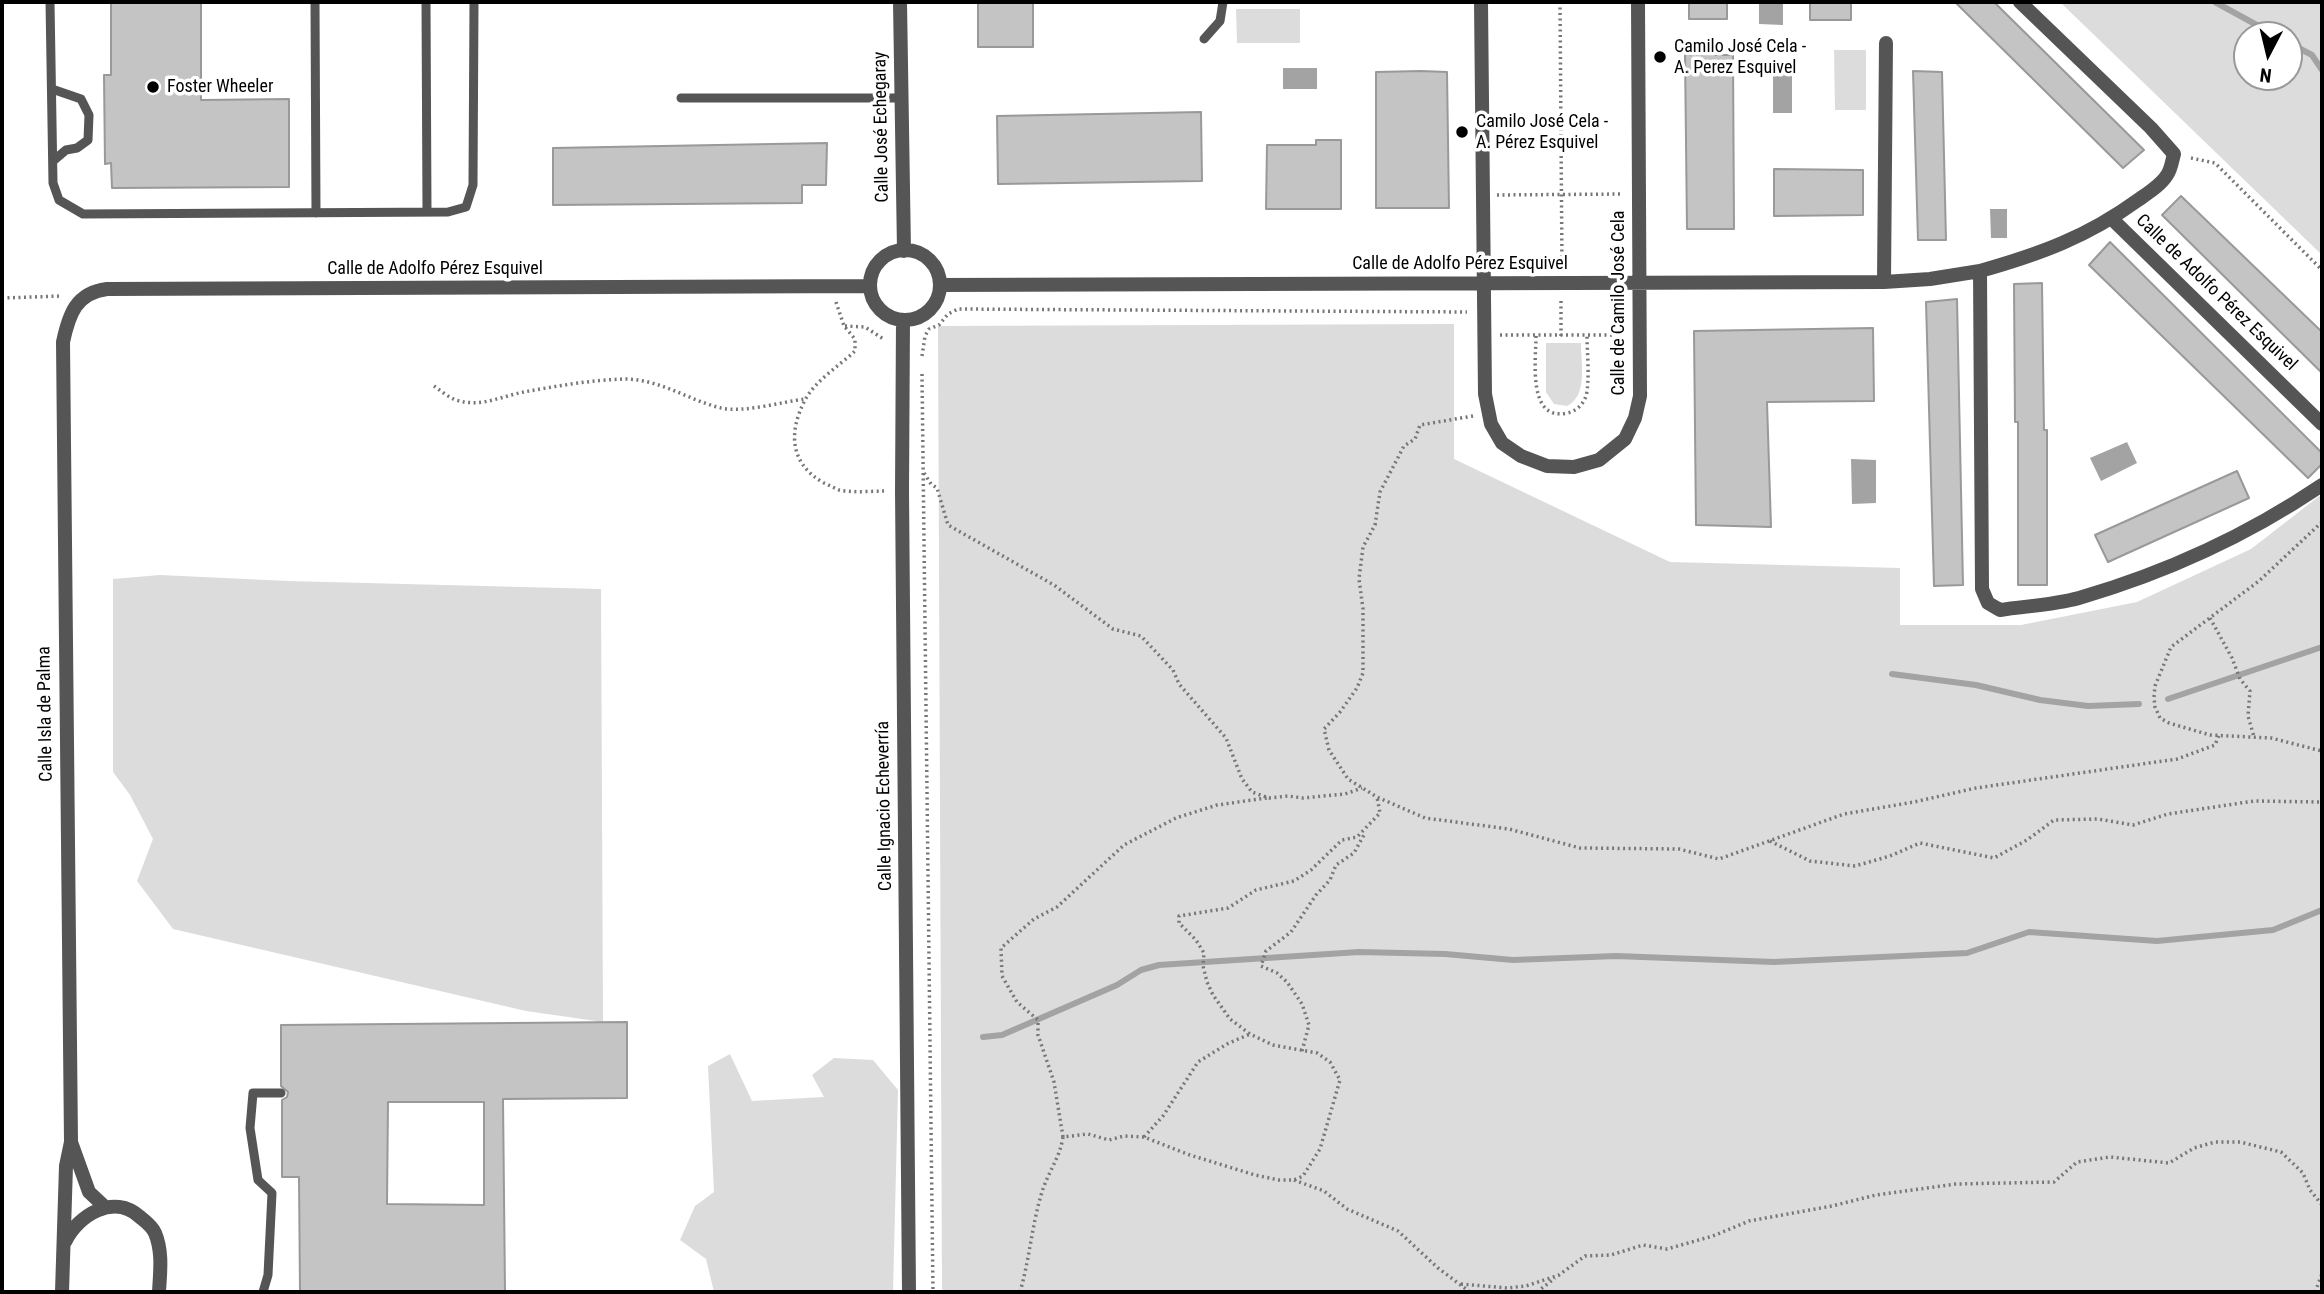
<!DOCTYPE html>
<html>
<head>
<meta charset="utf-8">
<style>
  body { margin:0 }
  #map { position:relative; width:2324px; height:1294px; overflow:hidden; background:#fff; font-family:"Roboto Condensed",sans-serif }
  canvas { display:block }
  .frame { position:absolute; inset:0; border:4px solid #000; pointer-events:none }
  .north { position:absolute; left:2233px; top:21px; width:70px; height:70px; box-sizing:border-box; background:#fff; border:2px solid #999; border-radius:50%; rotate:187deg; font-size:19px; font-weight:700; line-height:28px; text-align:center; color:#000 }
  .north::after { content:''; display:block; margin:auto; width:24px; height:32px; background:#000; clip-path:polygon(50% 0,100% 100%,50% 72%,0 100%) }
</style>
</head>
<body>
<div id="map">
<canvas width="2324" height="1294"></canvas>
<div class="frame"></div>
<div class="north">N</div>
</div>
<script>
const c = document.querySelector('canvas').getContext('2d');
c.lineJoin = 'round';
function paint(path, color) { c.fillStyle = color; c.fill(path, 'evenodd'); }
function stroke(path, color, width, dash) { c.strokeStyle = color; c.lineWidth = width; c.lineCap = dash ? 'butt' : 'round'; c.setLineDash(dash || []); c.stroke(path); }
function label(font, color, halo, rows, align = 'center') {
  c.font = font + ' "Roboto Condensed",sans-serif'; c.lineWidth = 7; c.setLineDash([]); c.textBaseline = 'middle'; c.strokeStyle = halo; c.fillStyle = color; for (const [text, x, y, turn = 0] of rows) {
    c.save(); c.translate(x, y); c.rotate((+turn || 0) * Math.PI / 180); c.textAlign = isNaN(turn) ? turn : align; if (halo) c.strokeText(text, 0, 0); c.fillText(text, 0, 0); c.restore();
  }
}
paint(new Path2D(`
  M2060 2H2322V255ZM2289 35V77H2247V35Z
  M1236 9H1300V43H1237Z
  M1834 50H1866V110H1835Z
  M1454 324V459L1670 562 1900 568V625H2021L2137 602 2251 549 2322 494V1292H942L938 326Z
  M1546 343H1581C1581 364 1588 396 1567 406L1554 404 1546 392Z
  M160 575 288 581 601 589 603 1022 526 1011 173 929 137 881 153 839 130 795 113 772V579Z
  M730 1054 752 1101 824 1097 812 1075 834 1058 873 1060 898 1090 893 1292H714L706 1259 680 1240 695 1206 714 1192 708 1066Z`), '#dcdcdc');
paint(new Path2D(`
  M1759 2H1783V25L1759 24Z
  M1283 68H1317V89H1283Z
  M1773 68H1792V113H1773Z
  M2007 209V238H1991L1990 209Z
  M2127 442 2137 463 2101 481 2090 458Z
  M1851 459 1876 460V503L1852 504Z`), '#a3a3a3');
stroke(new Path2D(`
  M2215 2 2275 35
  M2289 43 2312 55 2322 70
  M1892 674 1976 685 2040 700 2088 706 2139 704
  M2168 699 2322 647
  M983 1037 1002 1035 1117 985 1141 970 1159 965 1359 952 1445 954 1513 960 1616 956 1774 962 1967 953 2029 932 2157 941 2273 930 2322 910`), '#a3a3a3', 6);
const building = new Path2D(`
  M111 2H201V100L289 99V187L112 188 111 163 105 164 104 75H111Z
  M978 2H1033V47H978Z
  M1689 2H1727V19H1689Z
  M1810 2H1851V20H1810Z
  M1955 2H1994L2144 150 2123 168Z
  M1685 55H1733L1734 229H1687Z
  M1421 71 1447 72 1449 208H1376V72Z
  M1913 71 1942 72 1946 240H1918Z
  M1201 112 1202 181 998 184 997 116Z
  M1316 140H1341V209H1266L1267 145H1316Z
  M827 143 826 185H802V203L553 205V148Z
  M1774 169 1863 170V215L1774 216Z
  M2181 196 2322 332V373L2162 215Z
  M2110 242 2322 453V464L2308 478 2089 265Z
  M2042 283 2044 430H2047V585H2018V422H2015L2014 284Z
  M1957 299 1963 585 1934 586 1926 302Z
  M1873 328 1874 401 1767 402 1771 527 1696 525 1694 331Z
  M2237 471 2249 498 2108 562 2095 535Z
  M627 1022V1098L503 1099 505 1292H300L299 1177H282V1100L287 1097 288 1092 281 1086V1025ZM388 1102H484V1205L387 1204Z`);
paint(building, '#c4c4c4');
stroke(building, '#999', 2);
stroke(new Path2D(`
  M1560 2 1562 267
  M2191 158 2215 163 2322 270
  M1497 195 1623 194
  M2 298 62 296
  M836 302 844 326 855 339V351C839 366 815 381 805 400 788 433 790 464 824 483 829 485 834 488 839 490 854 493 872 491 887 491
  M845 326 865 327 885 340
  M1500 335H1622
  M1536 336C1536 359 1527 422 1567 413 1575 412 1583 405 1586 396 1590 381 1587 352 1587 336
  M1561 336V299
  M922 356 925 336 929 329 939 325 948 314 958 309 1467 312
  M922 374 933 1292
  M434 386C441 391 448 397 456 400 480 408 502 396 524 392 556 386 592 380 624 379 660 379 688 400 721 408 744 413 781 402 805 399
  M1473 416 1420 425 1415 439 1404 446 1380 492 1375 525 1363 547 1359 579 1363 609V673L1357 688 1340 712 1324 729 1329 750 1348 779 1377 797 1425 818 1509 829 1580 848 1679 849 1719 859 1844 814 1914 802 1976 788 2177 759 2215 745 2219 735
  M924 473 931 484 937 488 948 525 1054 585 1113 629 1141 636 1173 670 1179 684 1226 738 1242 779 1252 792 1269 798 1288 796 1303 798 1345 794 1362 788
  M2322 522 2259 581 2171 647 2155 686 2154 697 2155 707 2160 718 2169 723 2210 735 2271 738 2322 751
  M2210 618 2232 658 2240 679 2250 691 2248 716 2254 737
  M1770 841 1810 861 1855 866 1890 856 1920 843 1994 858 2027 840 2054 820 2098 819 2133 825 2168 814 2254 801 2322 802
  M1302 1051 1309 1025 1302 1004 1287 982 1277 973 1261 966 1266 951 1291 932 1316 895 1330 880 1336 865 1354 853 1365 833
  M1063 1137 1054 1082 1038 1035V1020L1017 1002 1002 976 1001 948 1034 919 1057 907 1124 845 1176 818 1217 805 1267 798
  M1144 1137 1163 1116 1198 1062 1227 1044 1250 1034
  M1294 1180 1324 1191 1347 1209 1398 1231 1438 1268 1470 1292
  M1461 1284 1507 1288 1526 1286 1559 1275 1585 1256 1611 1255 1643 1245 1667 1249 1713 1236 1749 1221 1832 1206 1876 1195 1956 1184 2054 1182 2077 1162 2110 1157 2169 1163 2194 1148 2215 1142H2240L2281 1152 2303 1173 2310 1190 2322 1205
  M1020 1292C1030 1258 1032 1222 1043 1189 1049 1171 1060 1157 1063 1137L1088 1134 1109 1140 1124 1136 1144 1137 1190 1155 1255 1175 1279 1180H1294L1303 1176 1320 1149 1340 1080 1330 1062 1317 1053 1273 1045 1250 1034 1230 1019 1213 995 1207 982 1203 966 1204 953 1196 940 1179 923V916L1228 908 1256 890 1294 881 1311 870 1342 840 1357 837 1380 813 1377 797
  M1537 1292 1555 1278
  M2315 1292 2322 1274`), '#777', 3.5, [2, 3.5]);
stroke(new Path2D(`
  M50 2 53 183 59 200 83 214 448 212 466 207 473 185 474 2
  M315 2 316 213
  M426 2 427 212
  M1204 39 1220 21 1223 2
  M52 89 81 99 89 115 88 140 77 148 66 150 53 161
  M681 98H900
  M263 1292 268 1275 272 1193 258 1180 250 1128 253 1093H281`), '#555', 9);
stroke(new Path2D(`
  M900 2 904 251
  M1481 2 1485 394 1491 424 1502 443 1521 456 1547 466 1574 467 1599 460 1625 439 1635 418 1640 396 1638 2
  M2020 2 2151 128 2174 154C2172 161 2171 170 2167 175 2161 185 2148 193 2138 200 2087 237 2040 254 1980 271L1982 589 1988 603 2000 610C2026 606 2054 605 2079 598 2165 573 2248 535 2322 485
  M2112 219 2322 424
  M870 285a35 35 0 1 1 70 0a35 35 0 1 1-70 0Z
  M1884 282 1886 43
  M940 285 1884 282 1930 279 1980 271
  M903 320 902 491 909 1292
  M71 1142 89 1192 105 1207
  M65 1242C78 1215 114 1193 140 1217 146 1222 152 1226 155 1233 163 1252 160 1273 159 1292
  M62 1292 66 1166 71 1142 63 342C69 314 76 293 107 289L870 286`), '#555', 14);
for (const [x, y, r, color] of [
  [1660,57,7,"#000"],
  [153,87,7,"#000"],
  [1462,132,7,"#000"]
]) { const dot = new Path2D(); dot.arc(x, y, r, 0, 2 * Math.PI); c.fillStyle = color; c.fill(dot); stroke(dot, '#fff', 2.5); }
label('18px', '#000', '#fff', [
  ["Camilo José Cela -",1674,47],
  ["A. Perez Esquivel",1674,68],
  ["Foster Wheeler",167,87],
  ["Camilo José Cela -",1476,122],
  ["A. Pérez Esquivel",1476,143]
], 'left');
label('18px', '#000', '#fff', [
  ["Calle José Echegaray",882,127,-91],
  ["Calle de Adolfo Pérez Esquivel",1460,264],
  ["Calle de Adolfo Pérez Esquivel",435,269],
  ["Calle de Adolfo Pérez Esquivel",2216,293,44],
  ["Calle de Camilo José Cela",1619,303,-90],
  ["Calle Isla de Palma",46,714,-91],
  ["Calle Ignacio Echeverría",885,806,-91]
]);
</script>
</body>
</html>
